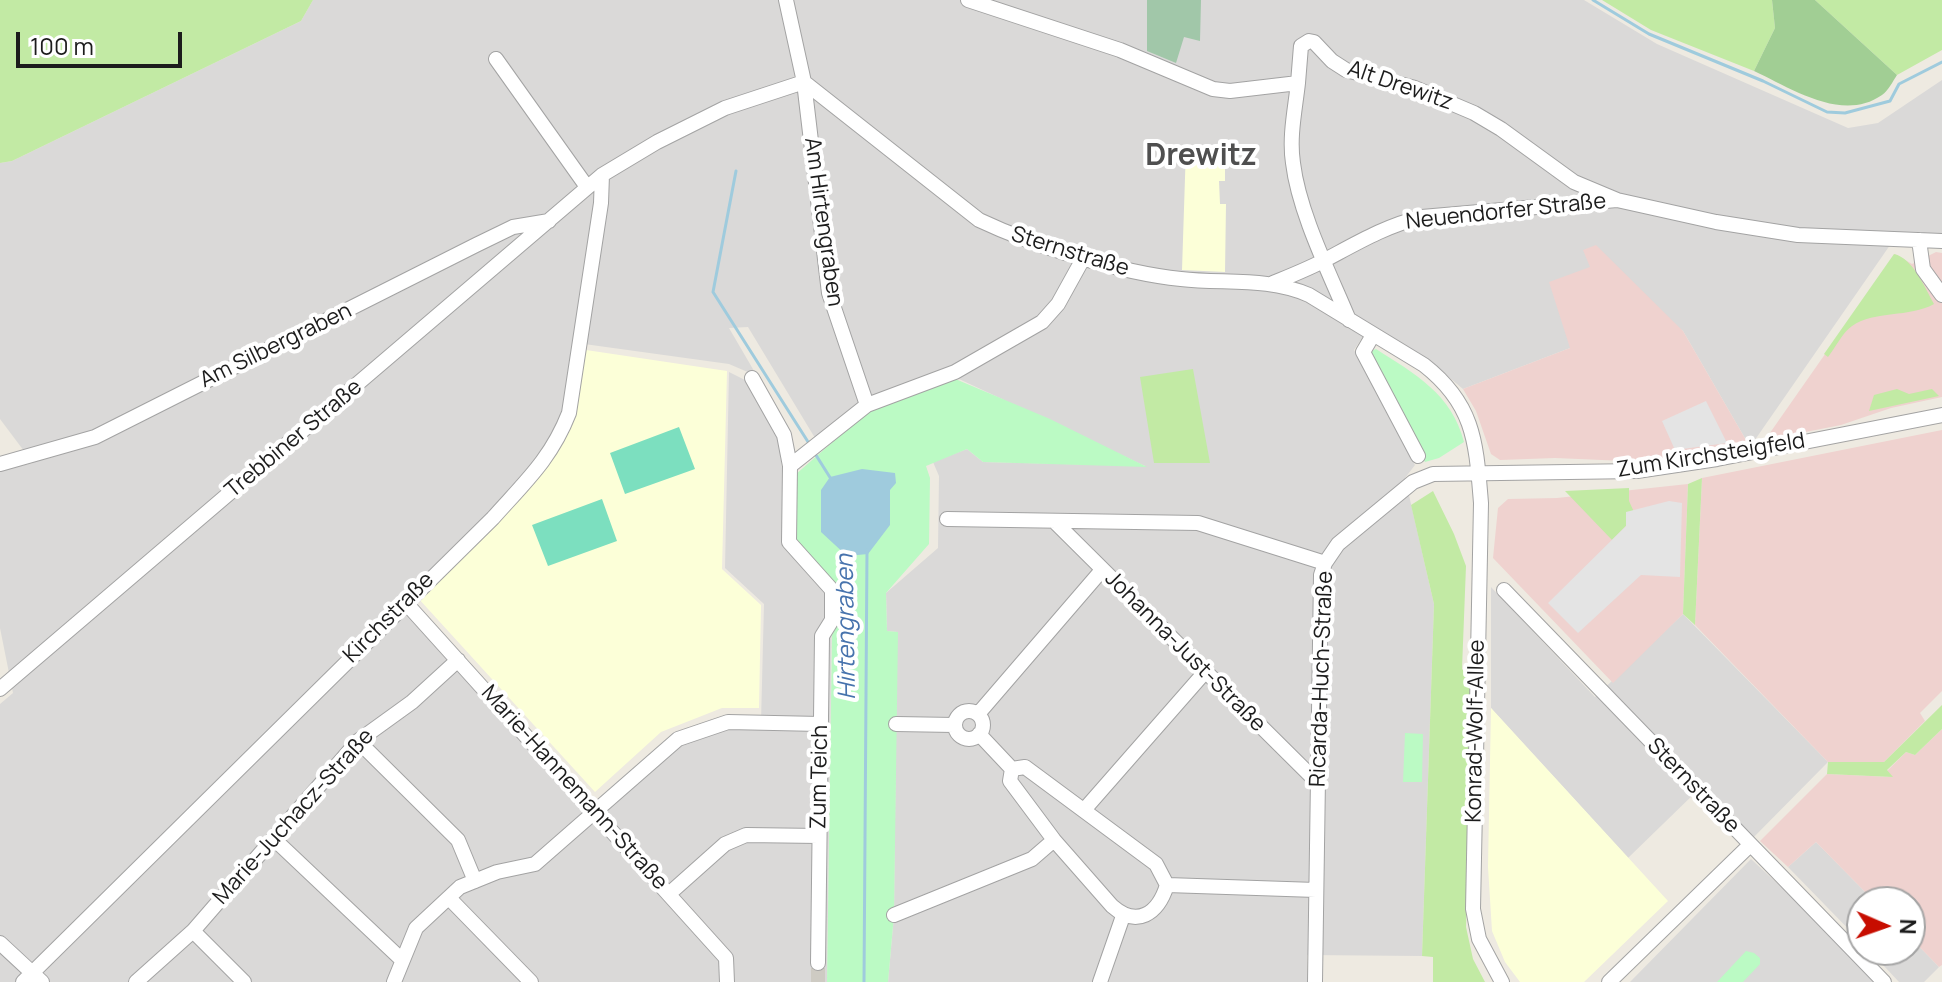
<!DOCTYPE html>
<html>
<head>
<meta charset="utf-8">
<style>
  body { margin:0 }
  #map { position:relative; width:1942px; height:982px; overflow:hidden; background:#eeeae1; font-family:Manrope,sans-serif }
  canvas { display:block }
  .north { position:absolute; left:1846px; top:886px; width:80px; height:80px; box-sizing:border-box; background:#fff; border:2px solid #a4a4a4; border-radius:50%; rotate:92deg; font-size:22px; font-weight:700; line-height:32px; text-align:center; color:#1c1c1c }
  .north::after { content:''; display:block; margin:auto; width:28px; height:36px; background:#c70d00; clip-path:polygon(50% 0,100% 100%,50% 72%,0 100%) }
  .scale { position:absolute; left:16px; top:32px; width:166px; height:36px; box-sizing:border-box; border:4px solid #1c1c1c; border-top:0; padding-left:10px; font-size:24px; line-height:28px; white-space:nowrap; color:#1c1c1c; -webkit-text-stroke:6px #fff; paint-order:stroke }
</style>
</head>
<body>
<div id="map">
<canvas width="1942" height="982"></canvas>
<div class="north">N</div>
<div class="scale">100 m</div>
</div>
<script>
const c = document.querySelector('canvas').getContext('2d');
c.lineJoin = 'round';
function paint(path, color) { c.fillStyle = color; c.fill(path, 'evenodd'); }
function stroke(path, color, width, dash) { c.strokeStyle = color; c.lineWidth = width; c.lineCap = dash ? 'butt' : 'round'; c.setLineDash(dash || []); c.stroke(path); }
function label(font, color, halo, rows, align = 'center') {
  c.font = font + ' Manrope,sans-serif'; c.lineWidth = 8; c.setLineDash([]); c.textBaseline = 'middle'; c.strokeStyle = halo; c.fillStyle = color; for (const [text, x, y, turn = 0] of rows) {
    c.save(); c.translate(x, y); c.rotate((+turn || 0) * Math.PI / 180); c.textAlign = isNaN(turn) ? turn : align; if (halo) c.strokeText(text, 0, 0); c.fillText(text, 0, 0); c.restore();
  }
}
paint(new Path2D(`
  M313 0H1584L1657 44 1848 128 1878 123 1942 80V234L1897 235 1750 447 1683 331 1591 267 1570 348 1463 389 1438 368 1370 326 1354 350 1415 465 1405 478 1434 604 1422 956 1307 955V982H888L894 915 897 632 887 631 886 593 938 548 939 476 933 462 967 449 983 462 1145 466 942 371 815 438 748 327 729 328 757 376 729 364 577 343 558 442 405 602 595 812 678 739 761 722 764 604 725 568 729 372 749 382 778 437 782 468 784 546 832 599 827 982H0V704L13 693 0 628V471L33 463 0 419V163L12 161 301 21Z
  M1491 587 1595 697 1683 614 1828 762 1748 843 1697 791 1628 858 1491 708Z
  M1816 842 1875 902H1862V943L1788 867Z
  M1751 859 1883 982H1630Z
  M1910 937 1939 967 1924 982H1899L1869 950H1910Z`), '#dad9d8');
paint(new Path2D(`
  M1596 245 1683 331 1750 447 1649 462 1555 458 1500 460 1491 454 1476 411 1463 389 1570 348 1549 282 1590 267 1583 250Z
  M1936 252 1942 253V397L1891 408 1841 425 1765 440 1895 254 1912 264Z
  M1942 430V691L1920 713 1925 721 1884 762H1828L1695 625 1702 478Z
  M1688 484 1683 614 1613 683 1493 558 1498 508 1508 499 1557 498Z
  M1942 729V965L1939 967 1910 937V902H1875L1816 842 1788 867 1760 841 1827 774 1892 777 1887 771 1906 752 1915 755Z`), '#efd2cf');
paint(new Path2D(`
  M1186 147 1225 150V181H1219L1220 204H1226L1225 272 1182 270Z
  M586 350 727 371 722 569 761 605 759 708H722L661 732 595 792 418 598 519 500 548 467 563 442 574 417Z
  M1491 708 1668 901 1584 982H1520L1505 962 1492 931 1488 867Z`), '#fcffd8');
paint(new Path2D(`
  M0 0H313L301 21 12 161 0 163Z
  M1602 0H1772L1775 28 1754 71 1651 30Z
  M1815 0H1942V50L1897 75Z
  M1894 254C1913 258 1925 288 1934 304 1909 318 1875 310 1852 326 1843 332 1835 348 1828 357L1824 354Z
  M1193 369 1210 463H1154L1140 377Z
  M1897 389 1909 394 1932 389 1939 396 1869 411 1874 395Z
  M1702 478 1695 625 1683 614 1688 484Z
  M1629 488V501L1634 512 1626 526 1612 540 1565 491Z
  M1433 491 1454 534 1466 566 1462 669 1473 681 1466 927 1473 959 1485 982H1433V957L1422 956 1434 604 1411 505Z
  M1942 705V729L1915 755 1906 752 1887 770 1893 777 1827 774 1828 762H1884Z`), '#c2eaa4');
paint(new Path2D(`
  M1772 0H1815L1897 75C1893 81 1888 91 1882 95 1842 123 1791 88 1754 71L1775 28Z`), '#a1ce94');
paint(new Path2D(`
  M1147 0H1201L1200 41 1184 37 1176 63 1147 51Z`), '#a1c7a9');
paint(new Path2D(`
  M1376 349C1415 374 1452 394 1464 442L1439 458 1425 462 1367 353Z
  M953 378 1050 419 1147 467 983 462 967 449 926 466 930 478 929 544 886 593 887 631 898 632 894 915 888 982H827L832 635 838 612 795 539V475L868 411Z
  M1405 733 1423 734 1422 782H1403Z
  M1746 951 1754 953 1760 958V964L1743 982H1717Z`), '#bbfac4');
paint(new Path2D(`
  M679 427 695 469 625 494 610 453Z
  M602 499 617 541 548 566 532 525Z`), '#7cdfbf');
paint(new Path2D(`
  M1706 401 1727 443 1675 450 1662 421Z
  M1669 501 1682 503 1680 577 1641 575 1578 633 1548 603 1626 526V512Z`), '#e4e4e4');
paint(new Path2D(`
  M862 469 895 473 896 483 890 490V525L868 554 847 556 821 532V490L830 477Z`), '#9fcbdd');
stroke(new Path2D(`
  M1593 0 1649 34 1763 81 1827 112 1845 113 1890 101 1899 84 1942 62
  M736 171 713 292 810 445
  M814 452 831 479
  M864 982 867 550`), '#9fcbdd', 3);
stroke(new Path2D(`
  M818 982V963`), '#cecbc3', 14, [14, 7]);
const minor = new Path2D(`
  M786 0 804 82 829 293 867 405
  M968 0 1120 50 1213 89 1230 91 1298 83 1301 46 1309 41 1314 42 1332 61 1346 70 1415 88 1474 113 1501 129 1574 182 1617 200
  M496 59 587 187
  M804 82 979 220C1034 246 1121 273 1181 279 1224 284 1268 277 1309 295L1424 365C1475 405 1476 443 1481 503L1473 909 1479 939 1502 982
  M1298 83C1295 110 1289 137 1293 163 1299 213 1330 274 1349 320
  M1919 240 1923 269 1942 295
  M1273 283C1290 276 1308 269 1325 260 1357 243 1385 226 1422 217L1617 200 1716 222 1798 235 1942 241
  M1373 335 1363 352 1418 456
  M752 378 784 435 790 466
  M0 464 95 437 476 245 513 227 549 221
  M947 519 1198 523 1325 563
  M1054 521 1317 782
  M1504 590 1884 982
  M405 602 726 958 727 982
  M0 689 602 175 657 142 725 108 804 82
  M955 725a14 14 0 1 1 28 0a14 14 0 1 1-28 0Z
  M978 714 1102 570
  M896 724 954 725
  M979 734 1012 769
  M358 741 458 840 475 881
  M1025 767 1156 864 1167 885C1158 914 1137 928 1112 906L1054 840 1010 781 1012 769Z
  M1084 810 1205 672
  M274 839 402 960
  M1167 885 1316 890
  M670 893 725 844 746 835 819 836
  M449 898 531 982
  M894 915 1032 859 1054 840
  M193 931 244 982
  M0 943 42 982
  M818 963 822 636 832 620V590L789 542 790 466 867 405 955 372 1042 322 1058 304 1084 257
  M23 982 493 518C525 482 551 459 569 413L601 203 602 175
  M136 982 193 931 358 741 412 702 458 660
  M394 982 416 928 460 887 497 872 535 864 678 739 728 722 820 724
  M1100 982 1123 916
  M1315 982 1321 575 1325 563 1338 544 1413 482 1433 474 1637 471 1717 459 1942 415
  M1609 982 1750 845`);
stroke(minor, '#a3a3a3', 16);
stroke(minor, '#fff', 14);
label('22px', '#1c1c1c', '#fff', [
  ["Alt Drewitz",1400,86,19],
  ["Neuendorfer Straße",1506,212,-6],
  ["Am Hirtengraben",823,222,82],
  ["Sternstraße",1070,252,17],
  ["Am Silbergraben",276,346,-26],
  ["Trebbiner Straße",294,439,-40],
  ["Zum Kirchsteigfeld",1711,456,-9],
  ["Kirchstraße",389,618,-45],
  ["Johanna-Just-Straße",1185,652,45],
  ["Ricarda-Huch-Straße",1322,679,-88],
  ["Konrad-Wolf-Allee",1476,731,-89],
  ["Zum Teich",820,777,-89],
  ["Sternstraße",1693,786,46],
  ["Marie-Hannemann-Straße",574,788,48],
  ["Marie-Juchacz-Straße",294,817,-48]
]);
label('italic 24px', '#4773ad', '#fff', [
  ["Hirtengraben",847,627,-91]
]);
label('bold 30px', '#4f4f4f', '#fff', [
  ["Drewitz",1201,157]
]);
</script>
</body>
</html>
